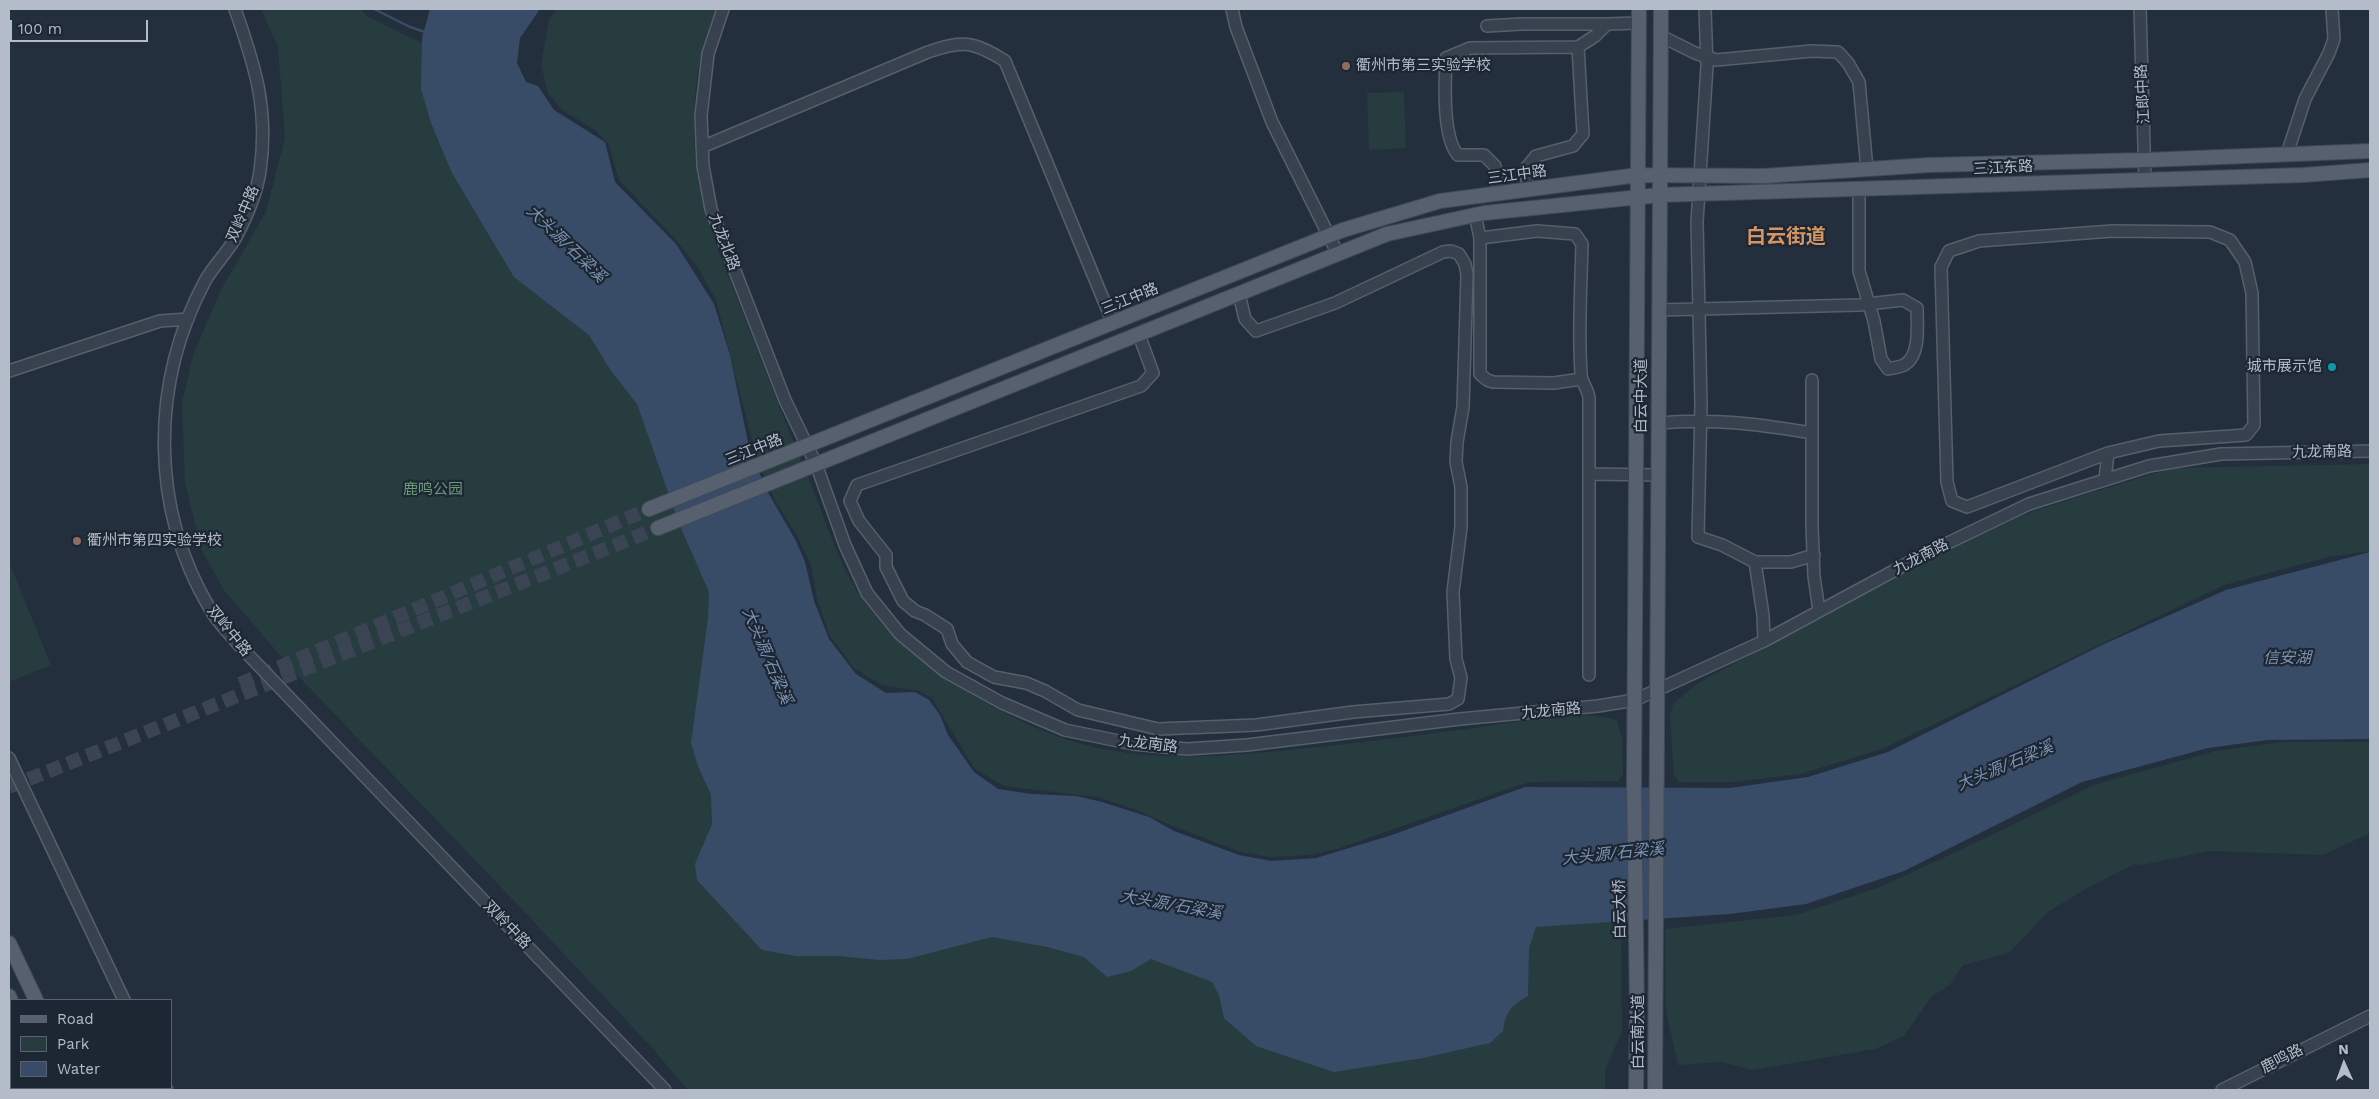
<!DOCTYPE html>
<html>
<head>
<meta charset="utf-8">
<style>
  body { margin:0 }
  #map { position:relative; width:2379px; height:1099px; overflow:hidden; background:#242f3e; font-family:"Work Sans",sans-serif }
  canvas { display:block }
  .frame { position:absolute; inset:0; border:10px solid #b4bcc9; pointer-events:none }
  .legend { position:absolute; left:10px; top:999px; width:162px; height:90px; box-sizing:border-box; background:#1d2633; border:1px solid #59626f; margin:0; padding:6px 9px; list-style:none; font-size:15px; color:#b4bcc9 }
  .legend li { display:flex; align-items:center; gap:10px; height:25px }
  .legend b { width:25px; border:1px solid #59626f }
  .north { position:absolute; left:2319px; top:1039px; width:50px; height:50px; -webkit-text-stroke:4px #1d2633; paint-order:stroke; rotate:358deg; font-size:14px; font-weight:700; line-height:20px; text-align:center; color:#b4bcc9 }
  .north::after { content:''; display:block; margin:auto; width:18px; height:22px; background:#b4bcc9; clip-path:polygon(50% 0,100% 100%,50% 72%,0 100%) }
  .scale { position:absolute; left:10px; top:20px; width:138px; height:22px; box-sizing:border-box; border:2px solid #b4bcc9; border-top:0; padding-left:6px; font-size:15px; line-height:18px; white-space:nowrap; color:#b4bcc9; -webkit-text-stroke:4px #1d2633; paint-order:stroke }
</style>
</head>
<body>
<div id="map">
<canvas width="2379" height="1099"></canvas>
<div class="frame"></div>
<ul class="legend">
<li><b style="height:6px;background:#56606e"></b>Road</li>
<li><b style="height:14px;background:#263c3f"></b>Park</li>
<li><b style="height:14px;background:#394c67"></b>Water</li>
</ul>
<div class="north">N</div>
<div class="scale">100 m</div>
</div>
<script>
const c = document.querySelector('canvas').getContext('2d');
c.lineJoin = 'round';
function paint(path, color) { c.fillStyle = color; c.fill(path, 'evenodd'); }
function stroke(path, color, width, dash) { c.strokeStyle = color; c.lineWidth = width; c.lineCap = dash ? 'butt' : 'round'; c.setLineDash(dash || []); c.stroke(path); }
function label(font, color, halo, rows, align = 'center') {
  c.font = font + ' "Work Sans","Noto Sans SC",sans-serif'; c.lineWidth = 4.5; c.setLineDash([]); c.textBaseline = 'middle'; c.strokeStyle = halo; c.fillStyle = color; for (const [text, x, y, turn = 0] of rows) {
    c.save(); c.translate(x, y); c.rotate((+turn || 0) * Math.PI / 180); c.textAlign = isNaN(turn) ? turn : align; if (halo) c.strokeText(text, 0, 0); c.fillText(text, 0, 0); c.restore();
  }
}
paint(new Path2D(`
  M261 9H360L367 16 429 47 599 340 991 931 1149 956 1525 935 1534 922 1621 914 1622 1031 1605 1070V1090H688L654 1050 519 906 298 676 224 590 201 549 185 483 182 403 193 355 221 290 266 212 285 138 278 47Z
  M557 9H717C695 54 691 114 696 164 701 213 723 262 741 308 763 366 786 424 810 482 824 516 839 564 859 594 868 609 884 624 898 636 946 683 1004 718 1068 740 1140 763 1215 757 1289 750 1351 744 1413 736 1475 728 1507 724 1590 707 1617 721L1622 738 1623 775 1618 781 1531 782 1519 785 1340 848 1310 855 1270 857 1241 852 1173 826 1134 809 1097 797 1004 786 974 768 932 698 919 691 882 685 854 668 830 636 817 599 811 564 797 536 775 500 758 463 716 300 697 266 676 240 619 180 609 145 595 130 562 110 548 93 541 65 549 19Z
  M1404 92 1406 148 1369 150 1367 93Z
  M2370 464V551L2328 557 2224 585 1882 749 1800 774 1734 782H1679L1674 775 1670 717 1673 704 1698 683 1926 559 2033 511 2172 468Z
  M11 567 51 665 9 682V568Z
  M2282 742H2370V833L2323 855 2209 851 2142 865 2134 864 2084 890 2048 912 2009 953 1963 965 1949 986 1932 996 1904 1036 1875 1049 1752 1070 1722 1062 1678 1065 1666 1012 1665 929 1796 915 1880 887 1973 844 2096 784 2216 751Z`), '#263c3f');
paint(new Path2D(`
  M430 9H540L520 38 517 63 526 82 538 86 554 110 605 142 615 182 676 244 714 304 730 355 749 447 766 489 796 541 805 562 814 601 829 639 856 674 886 693 915 692 929 700 940 715 948 735 974 772 998 789 1032 794 1077 796 1102 802 1149 817 1174 831 1239 855 1272 861 1316 858 1389 836 1525 787 1730 788 1808 777 1888 752 2102 645 2226 590 2370 552V739L2268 740 2208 748 2082 782 1904 871 1806 904 1730 914 1536 927 1529 948 1528 996C1511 1006 1506 1011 1503 1031L1490 1043 1423 1058 1334 1072 1256 1046 1224 1018 1219 995 1212 982 1151 959 1131 971 1107 977 1084 957 1047 947 992 937 907 959 879 960 838 956H796L762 950 697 880 695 864 712 824 711 795 698 766 691 743 708 618 709 592 680 526 637 404 611 371 589 335 514 277 452 173 431 123 421 89 422 38Z`), '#394c67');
stroke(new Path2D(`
  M374 9 410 27 425 32`), '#394c67', 2.5);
stroke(new Path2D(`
  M240 684 649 509
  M9 787 658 528`), '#3a4453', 14, [14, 7]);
const minor = new Path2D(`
  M235 9C255 66 269 109 260 171 257 191 247 216 237 235 229 251 214 265 205 281 150 384 150 508 210 609 217 622 229 633 238 644L665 1090
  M723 9 708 54 701 116 703 166 711 209 785 400 816 464 845 545 867 593 900 634 946 672 1002 703 1065 730 1133 744 1187 749 1247 745 1460 719 1598 706 1635 700 1764 641 1925 554 2029 504 2149 466 2221 454 2370 451
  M1232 9 1236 27 1272 122 1338 254
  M1705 9 1707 66 1697 222 1701 404 1698 537 1722 545 1755 562H1791L1814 555
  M2140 9 2145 180
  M1487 26 1522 24H1607
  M1661 36 1695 53 1716 60 1812 51 1838 52 1848 63 1859 82 1867 169
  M702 147 928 52C963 40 973 41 1005 61L1113 323
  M2287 154 2305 99 2329 53 2334 39 2332 9
  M1527 190V167L1536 156 1573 146 1583 134 1578 47
  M1500 194 1495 166 1484 155H1458C1442 137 1445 82 1446 58L1470 48 1578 47 1595 36 1607 24 1639 23
  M1475 214 1480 238V374L1487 380 1493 382 1554 383 1581 379
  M2112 231 2210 232 2230 240 2245 262 2252 293 2254 425 2246 435 2159 441 2108 453 1967 507 1952 501 1947 482 1941 267 1949 251 1979 241Z
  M1480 238 1537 231 1575 234 1582 244C1581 287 1578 330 1581 373 1581 383 1588 388 1589 398V675
  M1659 310 1859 305 1903 300 1917 308C1917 324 1921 356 1904 365 1900 367 1893 368 1888 369L1881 359 1874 321 1859 271V189
  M1139 335 1153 373 1141 386 857 485 850 501 859 521 886 555V567L903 601 915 611 925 615 947 629 952 644 967 662 994 677 1026 683 1045 691 1078 710 1158 729 1256 725 1353 712 1449 704 1458 699 1461 678 1456 659 1453 592 1461 527V487L1456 462 1457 442 1463 407 1467 275 1465 264 1459 254 1451 251 1443 252 1335 303 1256 331 1245 319 1239 294
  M9 371 160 321 188 319
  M1812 380V526L1814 576 1819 611
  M1658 423C1713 418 1758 424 1812 433
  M1590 474 1658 475
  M2105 479 2108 453
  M1755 562 1763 615 1764 641
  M9 758 124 1000
  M165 1088 167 1090
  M2222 1090 2370 1016`);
const major = new Path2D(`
  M649 509 1343 230 1440 201 1638 175 1763 176 1929 165 2146 160 2370 151
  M658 528 1387 234 1484 213 1660 195 2303 175 2370 170
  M9 943 36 1000
  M9 996 11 1001
  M56 1088 57 1090
  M77 1088 78 1090
  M1636 1090 1637 1010 1634 783 1639 9
  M1655 1090 1661 9`);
stroke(minor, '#565f6c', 14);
stroke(major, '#414a57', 16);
stroke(minor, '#38414e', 11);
stroke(major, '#56606e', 14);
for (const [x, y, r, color] of [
  [1346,66,5,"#8d6e63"],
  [2332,367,5,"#0f9aa8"],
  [77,541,5,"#8d6e63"]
]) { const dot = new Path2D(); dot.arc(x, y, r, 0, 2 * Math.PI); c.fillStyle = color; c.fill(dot); stroke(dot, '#1d2633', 2); }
label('15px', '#b4bcc9', '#1d2633', [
  ["衢州市第三实验学校",1356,66],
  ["城市展示馆",2322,367,"right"],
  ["衢州市第四实验学校",87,541]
], 'left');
label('15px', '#b4bcc9', '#1d2633', [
  ["江郎中路",2143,94,-93],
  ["三江东路",2003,168,-3],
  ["三江中路",1517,175,-8],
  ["双岭中路",243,214,-67],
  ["九龙北路",724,242,69],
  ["三江中路",1130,299,-22],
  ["白云中大道",1642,396,-90],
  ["三江中路",754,450,-22],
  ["九龙南路",2322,452,-1],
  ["九龙南路",1921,557,-27],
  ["双岭中路",229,631,51],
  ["九龙南路",1551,711,-5],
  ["九龙南路",1148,744,7],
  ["白云大桥",1620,909,-91],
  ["双岭中路",507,925,46],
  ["白云南大道",1639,1032,-90],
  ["鹿鸣路",2282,1059,-27]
]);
label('15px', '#6b9a76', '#1d2633', [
  ["鹿鸣公园",433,490]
]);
label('italic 16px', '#7c92b1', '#1d2633', [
  ["大头源/石梁溪",566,244,44],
  ["大头源/石梁溪",767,656,67],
  ["信安湖",2287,658],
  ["大头源/石梁溪",2005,766,-23],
  ["大头源/石梁溪",1613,854,-6],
  ["大头源/石梁溪",1171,905,10]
]);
label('bold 20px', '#d59563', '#1d2633', [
  ["白云街道",1786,237]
]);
</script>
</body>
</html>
